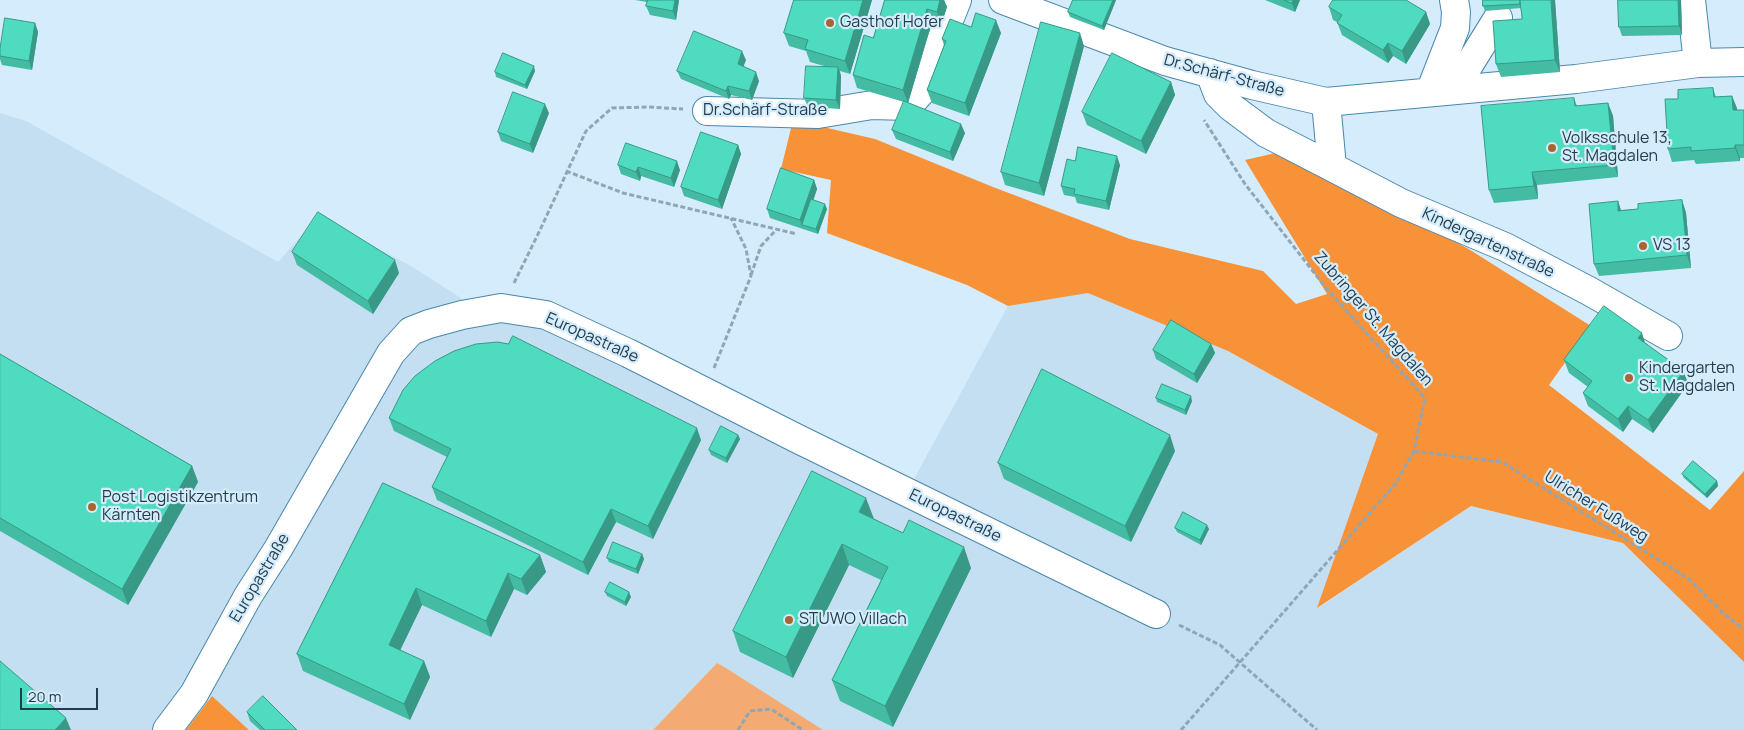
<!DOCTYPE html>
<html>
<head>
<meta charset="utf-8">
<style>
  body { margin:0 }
  #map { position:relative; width:1744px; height:730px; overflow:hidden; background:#d4ecfc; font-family:Manrope,sans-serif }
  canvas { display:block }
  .scale { position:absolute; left:20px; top:688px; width:78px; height:22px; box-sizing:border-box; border:2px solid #233d4d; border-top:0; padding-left:6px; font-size:15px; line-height:18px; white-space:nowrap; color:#233d4d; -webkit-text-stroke:4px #d4ecfc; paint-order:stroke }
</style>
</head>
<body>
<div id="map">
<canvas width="1744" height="730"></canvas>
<div class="scale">20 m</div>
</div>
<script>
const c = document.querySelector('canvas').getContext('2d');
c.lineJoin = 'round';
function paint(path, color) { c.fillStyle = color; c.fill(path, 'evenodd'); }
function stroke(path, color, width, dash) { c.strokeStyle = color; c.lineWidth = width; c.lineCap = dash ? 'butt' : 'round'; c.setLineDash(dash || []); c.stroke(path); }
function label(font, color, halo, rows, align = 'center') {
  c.font = font + ' Manrope,sans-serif'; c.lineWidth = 4.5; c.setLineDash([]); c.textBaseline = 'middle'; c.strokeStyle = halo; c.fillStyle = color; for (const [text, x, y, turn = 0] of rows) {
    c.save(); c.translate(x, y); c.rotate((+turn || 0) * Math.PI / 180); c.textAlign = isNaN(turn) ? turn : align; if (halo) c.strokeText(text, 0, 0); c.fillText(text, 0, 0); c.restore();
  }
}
paint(new Path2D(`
  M0 113 26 121 278 262 318 217 411 266 467 302 549 300 913 481 1008 306 1088 292 1228 351 1379 435 1318 608 1471 506 1623 543 1744 662V730H810L717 663 653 730H249L212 696 186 730H0Z`), '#c3dff1');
paint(new Path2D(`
  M717 663 726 668 823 730H653Z`), '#f4ab73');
paint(new Path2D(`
  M793 120 875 139 993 187 1130 239 1263 271 1296 304 1327 294 1245 160 1280 152 1333 176 1467 248 1591 326 1549 385 1710 510 1744 471V662L1623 543 1471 506 1317 608 1378 434 1228 351 1088 293 1008 306 967 285 827 233 831 180 781 169Z
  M212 696 249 730H186Z`), '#f89239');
const minor = new Path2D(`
  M1003 0 1165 61 1252 85 1326 102 1576 79 1698 63 1744 62
  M1691 0 1698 63
  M1210 73 1218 94 1231 107 1266 133 1332 167
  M1454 89 1498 18
  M1430 92 1455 28 1456 12 1454 0
  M1326 102 1332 167 1401 203 1505 247 1589 291 1668 336
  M707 111 818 114 872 105 908 106 920 93 957 0
  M167 730 194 694 248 596 278 549 391 353 411 331 429 324 462 315 501 308 546 315 628 353 798 439 1156 614`);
stroke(minor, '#4a87ac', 30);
stroke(new Path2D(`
  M566 171 623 193 797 234
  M751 275 761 246 777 229
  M514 283 540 230 586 131 612 108 648 107 683 109
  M714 368 751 276 746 249 731 218
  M1414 451 1502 462 1689 579 1724 614 1744 629
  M1179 625 1220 645 1317 730
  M738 730 750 711 771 709 803 730
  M1181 730 1396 483 1414 451 1425 398 1326 288 1245 184 1204 120`), '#8ea7b7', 3, [5, 2.5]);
stroke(minor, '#fff', 28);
paint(new Path2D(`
  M635 0H679L676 20 650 15 646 6 647 2Z
  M794 0H872L850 74 840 71 841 76 840 109 808 107 804 98 824 66 810 62 806 51 789 46 784 33Z
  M885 0H944L947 7 941 25 932 22 908 103 965 133 953 161 896 139 892 130 904 102 857 88 853 75 873 38Z
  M1073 0H1116L1104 30 1070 17 1068 12Z
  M1265 0H1300L1295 12Z
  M1483 0H1555L1560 72 1501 77 1496 64 1522 19 1521 8 1485 11 1483 6Z
  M1618 0H1681L1682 35 1622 36 1619 27Z
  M1329 7 1426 12 1430 24 1406 64 1393 56 1388 63 1342 35 1337 22 1333 20Z
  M35 23 38 32 32 70 2 65 0 59V49Z
  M971 27 1001 33 969 116 932 103 927 90 944 45 942 39Z
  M1084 46 1044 196 1005 185 1001 172Z
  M746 60 743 66 759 81 752 100 731 95 729 99 681 79 677 71Z
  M535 71 527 89 496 77 495 72Z
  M1171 82 1175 95 1146 154 1087 125 1082 112Z
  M1713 88 1716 97 1732 96 1737 110H1744V158H1740V161L1696 164 1694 160 1672 162 1668 149 1678 99Z
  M1574 98 1577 106 1608 103 1613 116 1618 177 1537 185 1538 199 1494 203 1489 190Z
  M549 113 533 153 501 141 498 132Z
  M738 145 741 154 722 209 684 196 681 187Z
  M1075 161 1120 165 1109 210 1077 203 1075 197 1064 195 1061 186Z
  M618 165 680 170 674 187 641 176 640 181 621 174Z
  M814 180 817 189 813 200 827 209 818 234 770 218 767 209Z
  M1682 200 1686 213 1691 268 1599 276 1594 264 1618 201 1621 210 1638 209Z
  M292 252 399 273 373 314 297 265Z
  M1646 343 1688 384 1653 433 1632 419 1623 432 1588 406 1583 393 1588 387 1569 373 1564 360Z
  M1211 344 1215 353 1197 383 1156 359 1153 350Z
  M0 354 192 466 198 482 128 605 0 531Z
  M1156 398 1192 401 1186 415 1157 402Z
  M389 418 701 440 653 539 616 522 588 575 437 500 432 487 447 457 394 431Z
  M738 435 740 439 727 463 711 455 709 450Z
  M1175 451 1131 542 1004 479 998 463Z
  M1682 474 1717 481 1718 486 1707 498 1684 478Z
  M383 483 540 555 546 572 527 595 514 589 491 637 422 605 400 650 424 661 430 677 410 720 303 671 297 654Z
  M874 519 971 568 893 727 840 701 832 680 881 580 849 565 793 678 740 652 733 631Z
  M1175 528 1209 529 1201 545 1177 532Z
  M642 554 644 559 638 574 609 562 607 558Z
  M605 592 631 597 626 606 607 596Z
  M247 712 297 730H260L250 721Z`), '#44bca4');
paint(new Path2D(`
  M675 0H679L676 20 673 11Z
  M863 0H872L850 74 845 61Z
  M940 0H944L947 7 941 25 937 12Z
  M1113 0H1116L1104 30 1102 26Z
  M1293 0H1300L1295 12 1292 3Z
  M1551 0H1555L1560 72 1555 60Z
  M1678 0H1681L1682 35 1679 26Z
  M927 9 932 22 908 103 903 90Z
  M1426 12 1430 24 1406 64 1402 51Z
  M996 20 1001 33 969 116 965 103Z
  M35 23 38 32 32 70 29 61Z
  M1080 33 1084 46 1044 196 1039 183Z
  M1388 43 1393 56 1388 63 1383 50Z
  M742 51 746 60 741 73 738 64Z
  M534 66 535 71 527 89 525 85Z
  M838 67 841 76 840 109 836 100Z
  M756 72 759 81 752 100 749 91Z
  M1171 82 1175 95 1146 154 1141 141Z
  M728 86 731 95 729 99 726 91Z
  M1732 96 1737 108 1738 123 1733 110Z
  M1608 103 1613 116 1618 177 1614 165Z
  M545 104 549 113 533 153 530 144Z
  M961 124 965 133 953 161 950 152Z
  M738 145 741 154 722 209 718 200Z
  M1735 145 1740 158V161L1735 148Z
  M1117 156 1120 165 1109 210 1106 201Z
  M677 161 680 170 674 187 671 178Z
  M638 167 641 176 640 181 636 172Z
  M1532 172 1537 185 1538 199 1534 186Z
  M814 180 817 189 805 226 802 225 800 220Z
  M1682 200 1686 213 1691 268 1687 255Z
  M1618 201 1622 214 1618 211Z
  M825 204 827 209 818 234 816 229Z
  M395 260 399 273 373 314 368 301Z
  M1642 333 1646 346 1638 338Z
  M1211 344 1215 353 1197 383 1194 374Z
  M1684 371 1688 384 1653 433 1648 420Z
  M1191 396 1192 401 1186 415 1185 410Z
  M1628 406 1632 419 1623 432 1618 419Z
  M697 428 701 440 653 539 648 526Z
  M738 435 740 439 727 463 726 458Z
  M1170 435 1175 451 1131 542 1125 526Z
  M192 466 198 482 128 605 122 589Z
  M1717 481 1718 486 1707 498 1705 494Z
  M866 498 874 519 859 512Z
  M611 509 616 522 588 575 583 562Z
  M1207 525 1209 529 1201 545 1200 540Z
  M842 544 849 565 793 678 786 657Z
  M964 547 971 568 893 727 885 706Z
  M642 554 644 559 638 574 636 569Z
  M540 555 546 572 527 595 521 579Z
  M508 573 514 589 491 637 486 621Z
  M416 588 422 605 395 661 389 645Z
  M629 592 631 597 626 606 625 602Z
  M424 661 430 677 410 720 404 704Z
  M66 718 71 730H55Z`), '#379986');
const building = new Path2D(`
  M648 0H675L673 11 646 6Z
  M794 0H863L845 61 805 49 808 40 784 33Z
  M885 0H940L937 12 927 9 903 90 853 75 864 35 873 38Z
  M1073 0H1113L1102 26 1068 12Z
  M1284 0H1293L1292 3Z
  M1333 0H1406L1426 12 1402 51 1388 43 1383 50 1337 23 1342 15 1329 7Z
  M1483 0H1520V4L1483 6Z
  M1520 0H1551L1555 60 1496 64 1493 21 1522 19Z
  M1618 0H1678L1679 26 1619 27Z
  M976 13 996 20 965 103 927 90 946 41 942 39 950 19 971 27Z
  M5 18 35 23 29 61 0 56V49Z
  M1041 22 1080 33 1039 183 1001 172Z
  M694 31 742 51 738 64 756 72 749 91 728 86 726 91 677 71Z
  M503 53 534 66 525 85 495 72Z
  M1112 53 1171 82 1141 141 1082 112Z
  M806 66 838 67 836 100 804 98Z
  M1713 88 1714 97 1732 96 1733 110H1744V145H1735V148L1691 151V147L1668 149 1665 99H1678V90Z
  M513 92 545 104 530 144 498 132Z
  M1574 98 1575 106 1608 103 1614 165 1532 172 1534 186 1489 190 1481 106Z
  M904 101 961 124 950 152 892 130Z
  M701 132 738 145 718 200 681 187Z
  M626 143 677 161 671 178 638 167 636 172 618 165Z
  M1078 147 1117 156 1106 201 1074 194 1075 189 1061 186 1067 159 1075 161Z
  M781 168 814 180 800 220 767 209Z
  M811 199 825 204 816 229 802 225Z
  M1682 200 1687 255 1594 264 1589 204 1618 201V211L1638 209V204Z
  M318 212 395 260 368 301 292 252Z
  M1604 306 1642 333 1638 338 1684 371 1648 420 1628 406 1618 419 1583 393 1592 381 1564 360Z
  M1171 320 1211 344 1194 374 1153 350Z
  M513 336 697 428 648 526 611 509 583 562 432 487 451 449 389 418 403 390 415 376 435 361 454 351 476 344 498 342 508 344Z
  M0 354 192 466 122 589 0 518Z
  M1042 369 1170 435 1125 526 998 463Z
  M1162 384 1191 396 1185 410 1156 398Z
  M721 426 738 435 726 458 709 450Z
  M1693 461 1717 481 1705 494 1682 474Z
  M812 471 866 498 859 512 903 533 909 520 964 547 885 706 832 680 888 567 842 544 786 657 733 631Z
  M383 483 540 555 521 579 508 573 486 621 416 588 389 645 424 661 404 704 297 654Z
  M1183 512 1207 525 1200 540 1175 528Z
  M613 542 642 554 636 569 607 558Z
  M610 582 629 592 625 602 605 592Z
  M0 661 66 718 55 730H0Z
  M263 696 297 730H265L247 712Z`);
paint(building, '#4fdbbf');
stroke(building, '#379986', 1);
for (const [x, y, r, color] of [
  [830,23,5,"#a76631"],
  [1552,148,5,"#a76631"],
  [1643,246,5,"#a76631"],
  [1629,378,5,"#a76631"],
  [92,507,5,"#a76631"],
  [789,620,5,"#a76631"]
]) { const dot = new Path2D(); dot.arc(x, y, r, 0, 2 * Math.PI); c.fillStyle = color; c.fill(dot); stroke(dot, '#d4ecfc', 2); }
label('16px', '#233d4d', '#d4ecfc', [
  ["Gasthof Hofer",840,23],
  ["Volksschule 13,",1562,139],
  ["St. Magdalen",1562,157],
  ["VS 13",1653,246],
  ["Kindergarten",1639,369],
  ["St. Magdalen",1639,387],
  ["Post Logistikzentrum",102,498],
  ["Kärnten",102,516],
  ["STUWO Villach",799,620]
], 'left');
label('16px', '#233d4d', '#d4ecfc', [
  ["Dr.Schärf-Straße",1224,76,15],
  ["Dr.Schärf-Straße",765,111],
  ["Kindergartenstraße",1488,243,25],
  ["Zubringer St. Magdalen",1373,319,49],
  ["Europastraße",592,338,24],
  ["Ulricher Fußweg",1596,507,32],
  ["Europastraße",955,516,26],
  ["Europastraße",260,578,-59]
]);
</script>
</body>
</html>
